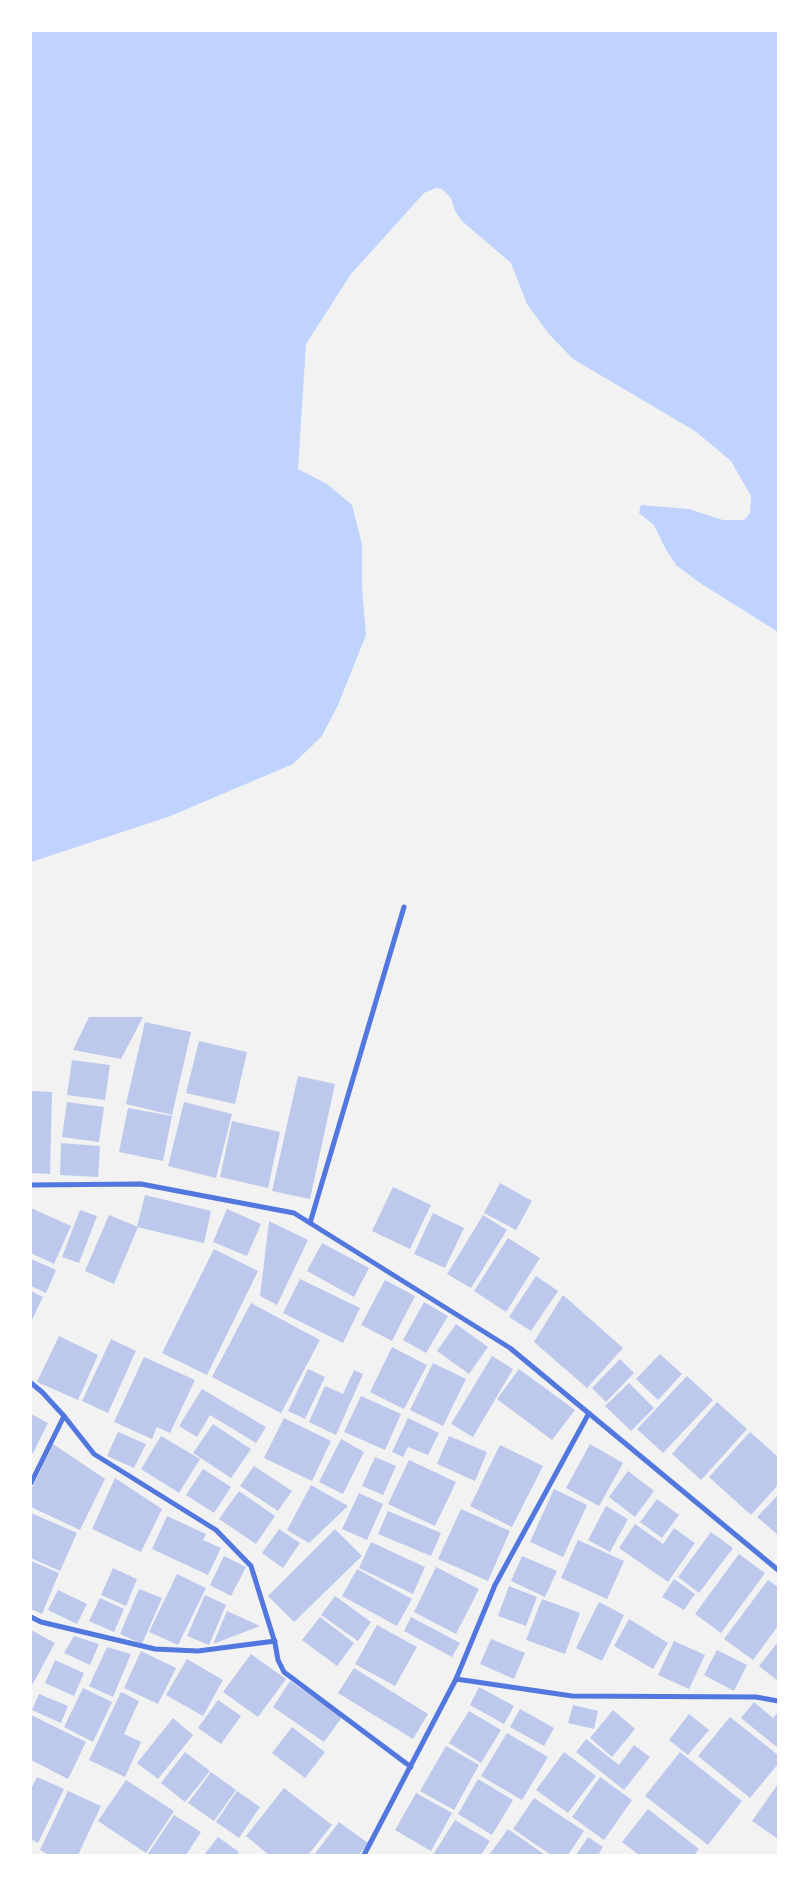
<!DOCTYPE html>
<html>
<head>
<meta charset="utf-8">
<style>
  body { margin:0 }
  #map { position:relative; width:809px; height:1886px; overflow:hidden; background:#f2f2f2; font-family:Quicksand,sans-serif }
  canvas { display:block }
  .frame { position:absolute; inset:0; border:32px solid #fff; pointer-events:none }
</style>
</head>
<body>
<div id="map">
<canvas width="809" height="1886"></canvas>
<div class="frame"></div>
</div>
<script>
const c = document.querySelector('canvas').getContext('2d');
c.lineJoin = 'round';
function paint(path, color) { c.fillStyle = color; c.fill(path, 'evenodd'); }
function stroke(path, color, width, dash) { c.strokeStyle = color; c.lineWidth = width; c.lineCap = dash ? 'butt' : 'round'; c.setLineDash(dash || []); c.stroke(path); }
paint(new Path2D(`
  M31 31H778V632L700 583 676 565 665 548 654 525 639 513 641 505 689 509 723 520H744L750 513 751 496 731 461 695 431 573 359 548 333 527 304 511 263 462 221 455 211 451 198 442 189 436 188 424 193 351 274 306 344 298 469 327 484 352 505 362 544V588L366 635 338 705 322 736 293 764 168 817 31 862Z`), '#bfd3fe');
paint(new Path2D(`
  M89 1017H143L121 1059 73 1050Z
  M145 1022 191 1032 172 1115 126 1104Z
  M199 1041 247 1052 235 1104 186 1093Z
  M72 1060 110 1065 105 1100 67 1095Z
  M298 1076 335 1084 310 1199 272 1191Z
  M31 1091 52 1092 50 1174 31 1173Z
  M67 1102 104 1107 99 1142 62 1137Z
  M184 1102 232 1114 216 1178 168 1166Z
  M128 1108 172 1116 163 1161 119 1152Z
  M232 1121 280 1132 268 1188 220 1177Z
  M61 1143 100 1146 98 1177 60 1175Z
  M500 1183 532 1201 516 1230 484 1213Z
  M393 1187 431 1205 410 1249 372 1231Z
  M145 1195 211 1211 204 1243 137 1227Z
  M31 1208 71 1226 54 1264 31 1253Z
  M227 1209 261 1224 247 1256 213 1242Z
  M80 1210 97 1216 79 1263 62 1257Z
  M433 1213 464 1228 445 1268 414 1254Z
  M109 1215 138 1227 114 1284 85 1271Z
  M483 1215 507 1230 471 1288 447 1274Z
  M269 1221 308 1240 277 1305 260 1296Z
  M508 1238 540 1258 506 1312 474 1291Z
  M322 1243 369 1268 354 1297 307 1271Z
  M214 1249 258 1271 207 1375 162 1353Z
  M31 1259 56 1270 46 1293 31 1286Z
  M536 1276 558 1291 531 1331 509 1317Z
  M300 1279 360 1308 343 1343 283 1313Z
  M385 1280 415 1296 392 1341 361 1325Z
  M31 1291 43 1297 31 1322Z
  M563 1295 623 1348 587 1388 534 1342Z
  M424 1302 448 1316 426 1353 403 1340Z
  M251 1303 320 1340 281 1413 212 1377Z
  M456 1324 488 1347 469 1374 437 1351Z
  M59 1336 98 1355 78 1400 37 1382Z
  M111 1339 136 1351 108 1413 82 1401Z
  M392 1347 427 1365 404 1409 370 1392Z
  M660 1354 682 1374 658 1400 636 1379Z
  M492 1356 513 1369 473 1437 451 1424Z
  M144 1357 195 1380 170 1433 157 1427 152 1439 114 1422Z
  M620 1359 634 1373 606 1402 592 1388Z
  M433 1363 466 1379 443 1426 410 1410Z
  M308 1369 325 1377 305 1419 288 1411Z
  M519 1369 575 1410 552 1440 497 1399Z
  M354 1370 363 1374 336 1435 309 1422 325 1386 343 1394Z
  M687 1376 713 1400 663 1453 637 1429Z
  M629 1383 654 1408 631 1431 605 1406Z
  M202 1389 266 1427 256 1443 210 1415 197 1437 179 1426Z
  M361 1396 401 1414 385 1450 344 1432Z
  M717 1402 747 1429 701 1480 672 1454Z
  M31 1414 48 1423 33 1453 31 1452Z
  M284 1418 331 1441 312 1481 264 1458Z
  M408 1418 439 1433 428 1455 408 1447 403 1457 392 1452Z
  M213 1424 251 1449 231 1478 193 1453Z
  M118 1432 146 1444 134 1468 107 1456Z
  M750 1432 778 1457V1485L751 1515 709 1477Z
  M161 1436 200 1459 179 1493 141 1469Z
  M449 1436 487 1452 475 1481 437 1464Z
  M341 1439 364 1452 343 1494 319 1482Z
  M53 1444 105 1479 80 1530 31 1507V1490Z
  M590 1444 623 1463 599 1506 566 1488Z
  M500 1445 543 1466 512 1527 470 1506Z
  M375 1457 396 1466 383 1495 362 1486Z
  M409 1460 456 1482 435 1526 388 1504Z
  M254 1466 292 1491 278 1511 240 1486Z
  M203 1469 231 1487 214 1513 186 1495Z
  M628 1471 654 1491 635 1517 609 1497Z
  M115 1478 162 1509 141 1552 92 1529Z
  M311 1485 348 1506 309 1543 287 1530Z
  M554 1489 587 1505 563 1557 530 1542Z
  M239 1491 275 1516 256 1544 219 1519Z
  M359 1493 383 1504 367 1540 342 1529Z
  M778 1495V1535L757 1517Z
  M657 1499 679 1515 662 1538 640 1522Z
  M606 1506 628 1519 610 1552 588 1540Z
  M461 1509 510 1531 488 1581 438 1559Z
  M388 1511 441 1533 431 1556 378 1534Z
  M31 1513 77 1533 60 1571 31 1558Z
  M167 1516 206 1534 203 1540 221 1548 208 1575 152 1549Z
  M635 1524 663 1544 674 1528 695 1543 668 1582 619 1548Z
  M279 1529 300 1543 283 1568 262 1553Z
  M335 1529 362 1556 294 1622 268 1596Z
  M711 1532 733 1548 699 1593 678 1577Z
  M578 1540 624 1561 607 1599 561 1578Z
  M371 1542 425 1567 413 1594 359 1568Z
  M739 1554 765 1573 721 1633 695 1614Z
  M224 1556 246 1567 231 1596 210 1585Z
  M522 1556 557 1571 545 1597 511 1581Z
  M31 1561 59 1573 42 1614 31 1609Z
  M436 1567 479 1589 456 1634 414 1612Z
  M113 1568 137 1579 126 1606 101 1595Z
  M357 1569 412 1599 397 1626 342 1596Z
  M177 1574 206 1588 178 1645 149 1632Z
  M674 1579 695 1594 684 1610 662 1597Z
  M768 1580 778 1587V1626L753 1660 724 1639Z
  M509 1586 537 1597 526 1626 498 1616Z
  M139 1589 162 1598 142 1644 120 1634Z
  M58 1590 87 1604 77 1624 48 1610Z
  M205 1595 226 1605 209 1645 187 1636Z
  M335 1596 371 1622 358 1641 321 1615Z
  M100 1598 124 1609 114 1632 89 1621Z
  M542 1599 580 1613 565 1654 526 1640Z
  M599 1602 624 1615 602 1661 576 1648Z
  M227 1611 260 1626 213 1644Z
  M320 1617 354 1643 337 1666 302 1640Z
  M411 1617 460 1643 452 1657 404 1631Z
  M629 1619 668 1643 653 1669 614 1646Z
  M377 1625 417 1647 395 1686 355 1664Z
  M31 1630 55 1643 31 1687Z
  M74 1636 99 1644 90 1665 64 1653Z
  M491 1639 525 1653 514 1679 480 1664Z
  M674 1641 705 1655 689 1689 658 1675Z
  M778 1642V1681L759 1666Z
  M107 1647 131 1654 113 1697 89 1686Z
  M717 1650 747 1665 734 1691 704 1675Z
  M141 1651 176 1668 158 1704 124 1688Z
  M251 1654 286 1679 258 1717 223 1692Z
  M187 1659 223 1680 203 1716 166 1695Z
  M55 1660 84 1673 74 1696 45 1683Z
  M354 1668 428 1714 413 1739 338 1693Z
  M290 1681 342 1717 324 1742 273 1707Z
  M479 1687 514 1706 504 1724 470 1705Z
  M83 1688 112 1702 93 1742 64 1727Z
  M121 1692 139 1701 124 1734 141 1742 125 1777 89 1760Z
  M39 1694 68 1706 61 1723 32 1710Z
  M218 1700 241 1716 221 1744 198 1728Z
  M754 1702 773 1718 778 1712V1748L741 1718Z
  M573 1705 598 1711 594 1729 568 1723Z
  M520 1709 554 1728 544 1746 510 1727Z
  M613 1710 635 1729 612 1757 590 1738Z
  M469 1711 501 1730 481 1763 449 1743Z
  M689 1714 709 1730 688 1755 669 1740Z
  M31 1715 86 1742 68 1779 31 1760Z
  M730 1717 778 1755V1764L750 1798 698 1756Z
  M173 1718 193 1735 158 1779 137 1763Z
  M292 1727 325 1752 305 1778 272 1753Z
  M507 1733 548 1757 522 1800 481 1776Z
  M586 1739 619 1765 634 1745 650 1757 624 1790 576 1752Z
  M446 1746 479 1765 454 1810 420 1791Z
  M185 1752 210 1771 185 1802 161 1783Z
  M564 1752 596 1776 568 1813 536 1790Z
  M680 1752 742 1801 708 1845 645 1796Z
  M211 1772 236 1790 214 1821 188 1803Z
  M37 1777 64 1789 38 1843 31 1839V1789Z
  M600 1777 632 1800 604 1840 572 1817Z
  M478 1779 513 1800 492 1835 458 1814Z
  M126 1780 174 1811 146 1853 98 1821Z
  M778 1784V1839L752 1821Z
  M284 1788 332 1825 308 1855H269L246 1836Z
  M68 1791 101 1806 78 1855H49L40 1850Z
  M237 1791 260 1807 239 1838 216 1822Z
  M416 1793 452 1813 431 1851 395 1830Z
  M534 1798 584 1831 568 1855H551L513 1829Z
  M648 1809 699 1849 694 1855H639L622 1842Z
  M174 1815 201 1832 186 1855H147Z
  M455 1820 490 1841 481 1855H433Z
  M339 1822 368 1843 359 1855H314Z
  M508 1829 545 1855H489Z
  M218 1837 239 1852 237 1855H204Z
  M588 1837 603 1847 598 1855H576Z`), '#bdc9ec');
stroke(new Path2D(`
  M31 1185 141 1184 294 1213 510 1348 778 1570
  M310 1223 404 907
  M31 1383 42 1392 64 1416 94 1454 216 1530 251 1566 275 1643 278 1660 284 1672 411 1767
  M31 1483 64 1416
  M31 1617 41 1622 155 1649 198 1651 275 1641
  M456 1679 572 1696 756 1697 778 1701
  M364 1855 456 1679 495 1585 589 1413`), '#5277de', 5);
</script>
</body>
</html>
